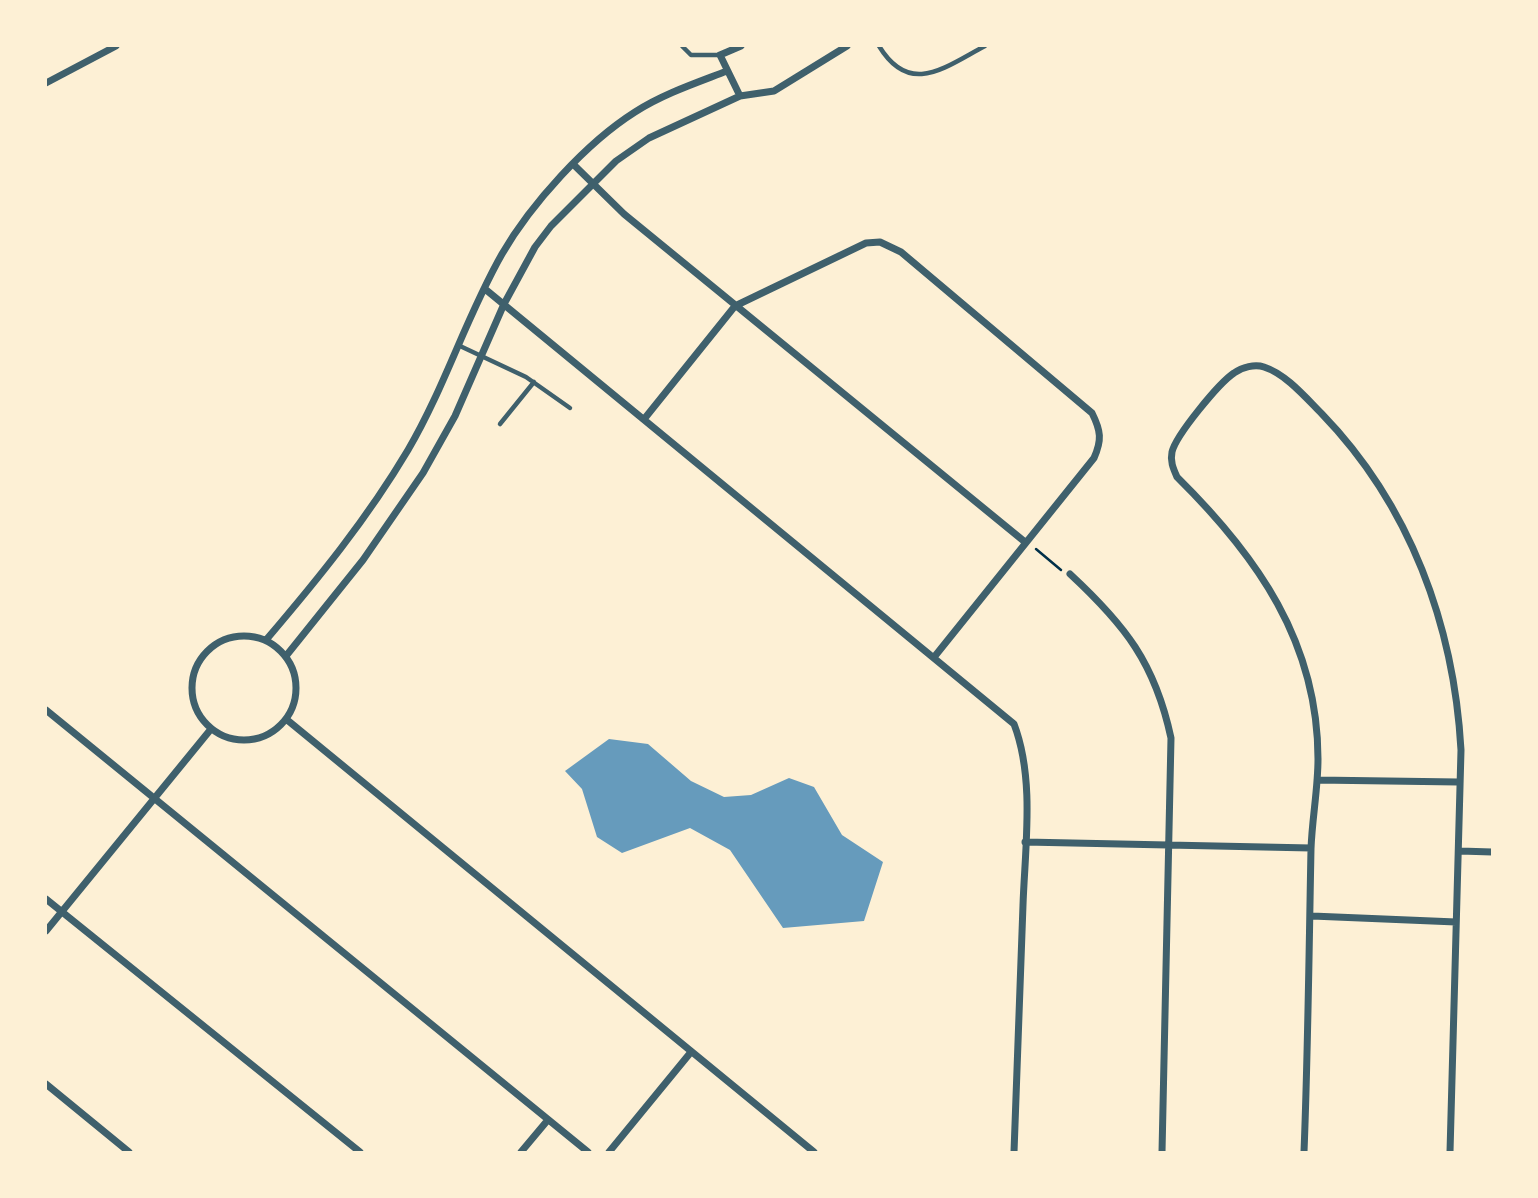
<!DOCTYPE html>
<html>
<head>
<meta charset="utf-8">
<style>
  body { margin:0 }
  #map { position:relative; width:1538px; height:1198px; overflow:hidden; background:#fdf0d5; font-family:"Open Sans",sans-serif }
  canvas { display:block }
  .frame { position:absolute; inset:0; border:47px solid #fdf0d5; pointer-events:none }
</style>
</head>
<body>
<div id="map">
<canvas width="1538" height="1198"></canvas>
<div class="frame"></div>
</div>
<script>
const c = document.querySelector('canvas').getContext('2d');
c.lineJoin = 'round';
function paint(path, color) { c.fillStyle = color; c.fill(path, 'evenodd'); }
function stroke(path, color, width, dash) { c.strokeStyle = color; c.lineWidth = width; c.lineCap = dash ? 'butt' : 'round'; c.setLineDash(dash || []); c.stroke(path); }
paint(new Path2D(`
  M609 739 648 744 691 781 724 797 751 795 789 778 814 787 842 835 883 862 864 921 783 928 730 850 690 828 622 853 597 837 582 789 565 771Z`), '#669bbc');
stroke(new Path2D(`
  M1036 549 1061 570`), '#003049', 2.5);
stroke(new Path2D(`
  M682 46 691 55H720
  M879 46C910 97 945 67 985 46
  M460 346 526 377 570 408
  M500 424 534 382`), '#3f606c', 4.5);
stroke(new Path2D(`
  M46 83 116 46
  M740 96 720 55 741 46
  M574 165 624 214 1025 542
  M485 289 1014 724C1035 779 1025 847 1023 905 1020 988 1017 1070 1014 1152
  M645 418 735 306 866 243 880 242 901 252 1092 413C1101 431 1102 440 1094 458L935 656
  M1070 574C1125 625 1155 663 1171 738L1162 1152
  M192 688a52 52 0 1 1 104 0a52 52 0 1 1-104 0Z
  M266 640C318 579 367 519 408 450 445 387 466 317 502 254 531 204 586 143 635 112 663 94 696 83 727 71
  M286 656 363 560 423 473 455 416 504 304 535 247 551 226 616 161 649 138 740 96 774 91 847 46
  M46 710 588 1152
  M286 719 814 1152
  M1317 780 1458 782
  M1025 842 1311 848
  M1460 851 1492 852
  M46 899 360 1152
  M1312 916 1456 922
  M46 931 211 729
  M46 1084 129 1152
  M521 1152 547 1121
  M609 1152 691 1052
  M1304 1152C1308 1051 1309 950 1311 849 1312 819 1318 789 1318 759 1318 642 1257 556 1177 477 1173 468 1170 461 1172 452 1176 435 1219 383 1234 373 1242 367 1255 364 1264 367 1286 374 1306 398 1322 414 1410 505 1454 625 1461 750L1450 1152`), '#3f606c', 7);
</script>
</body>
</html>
